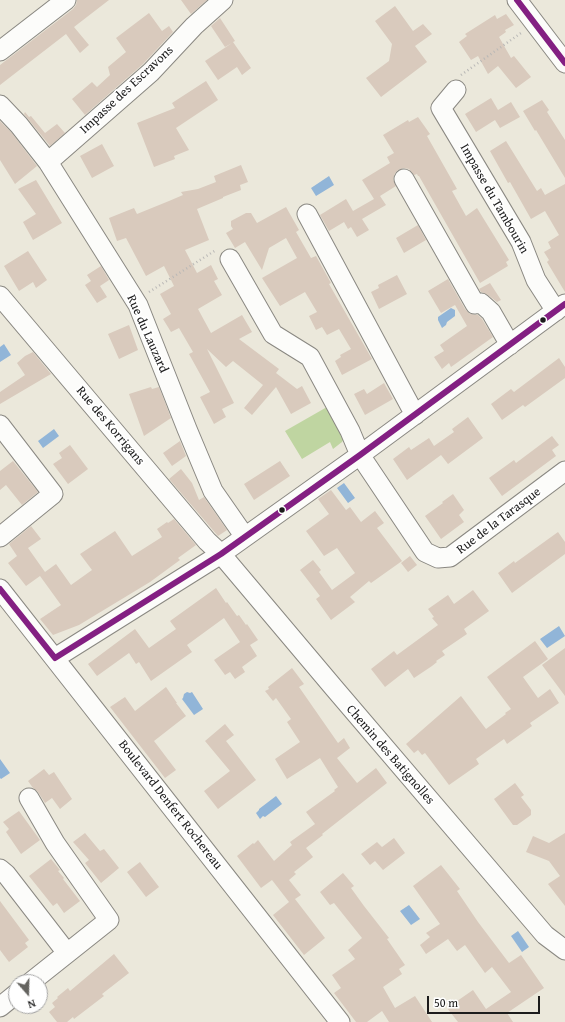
<!DOCTYPE html>
<html>
<head>
<meta charset="utf-8">
<style>
  body { margin:0 }
  #map { position:relative; width:565px; height:1022px; overflow:hidden; background:#ebe8db; font-family:"Gentium Book Plus",serif }
  canvas { display:block }
  .north { position:absolute; left:8px; top:974px; width:40px; height:40px; box-sizing:border-box; background:#fff; border:1px solid #a4a4a4; border-radius:50%; rotate:160deg; font-size:11px; font-weight:700; line-height:16px; text-align:center; color:#1c1c1c }
  .north::after { content:''; display:block; margin:auto; width:14px; height:18px; background:#64635f; clip-path:polygon(50% 0,100% 100%,50% 72%,0 100%) }
  .scale { position:absolute; left:427px; top:996px; width:113px; height:18px; box-sizing:border-box; border:2px solid #1c1c1c; border-top:0; padding-left:5px; font-size:12px; line-height:14px; white-space:nowrap; color:#1c1c1c; -webkit-text-stroke:3px #fff; paint-order:stroke }
</style>
</head>
<body>
<div id="map">
<canvas width="565" height="1022"></canvas>
<div class="north">N</div>
<div class="scale">50 m</div>
</div>
<script>
const c = document.querySelector('canvas').getContext('2d');
c.lineJoin = 'round';
function paint(path, color) { c.fillStyle = color; c.fill(path, 'evenodd'); }
function stroke(path, color, width, dash) { c.strokeStyle = color; c.lineWidth = width; c.lineCap = dash ? 'butt' : 'round'; c.setLineDash(dash || []); c.stroke(path); }
function label(font, color, halo, rows, align = 'center') {
  c.font = font + ' "Gentium Book Plus",serif'; c.lineWidth = 3.5; c.setLineDash([]); c.textBaseline = 'middle'; c.strokeStyle = halo; c.fillStyle = color; for (const [text, x, y, turn = 0] of rows) {
    c.save(); c.translate(x, y); c.rotate((+turn || 0) * Math.PI / 180); c.textAlign = isNaN(turn) ? turn : align; if (halo) c.strokeText(text, 0, 0); c.fillText(text, 0, 0); c.restore();
  }
}
paint(new Path2D(`
  M327 407 344 439 342 442 333 449 330 442 302 459 285 431Z`), '#bfd5a1');
paint(new Path2D(`
  M329 176 334 185 316 196 311 188Z
  M451 308 455 310V316L447 322 446 325 442 328 438 320V317Z
  M4 344 11 355 0 362V347Z
  M54 429 59 436 43 448 38 441Z
  M344 483 355 498 348 503 337 488Z
  M559 626 565 636 547 648 540 639Z
  M187 692 190 693 192 692 203 709 194 715 182 699 183 698 184 694Z
  M0 759 10 773 1 779 0 778Z
  M276 796 282 804 265 817 263 816 260 819 256 813 259 810V809Z
  M409 905 420 919 411 925 400 911Z
  M518 931 529 947 522 952 511 936Z`), '#91b5d8');
paint(new Path2D(`
  M77 0H109L74 27 89 45 80 53 66 34 0 85V65L73 9 76 5Z
  M181 0H207L191 14Z
  M395 6 413 31 423 24 432 34 415 46 427 62 381 97 366 78 389 61 392 44 375 21Z
  M149 13 162 31 169 26 173 32 143 64 85 115 72 99 92 82 97 87 110 75 108 67 126 52 116 38Z
  M506 14 514 25 505 30 506 32 499 37 511 58 514 56 531 77 516 88 498 66 488 74 478 56 471 60 459 42 467 36 465 34 495 15 497 19Z
  M220 18 235 41 233 42 251 68 242 75 237 67 218 80 205 61 232 43 225 47 211 26Z
  M206 81 218 100 176 128 189 150 174 156 175 159 154 167 137 123 175 108 172 103Z
  M491 98 498 110 511 102 520 117 500 128 495 120 476 132 465 114Z
  M542 100 549 110 547 112 565 140V178L536 130 535 131 523 111Z
  M25 112 29 117 31 116 45 133 57 124 65 133 50 146 24 114Z
  M418 117 430 134 427 136 457 189 452 191 466 216 477 208 509 260 506 262 508 266 480 283 419 176H418L417 174 414 175 409 169 404 168 398 170 395 173 393 179 396 186 380 196 386 205 362 219 369 230 357 237 351 227 348 229 344 222 329 231 320 215 346 199 353 211 374 199 362 180 390 163 387 157 394 153 383 135 408 120 409 122Z
  M0 121 11 132 37 166 15 184 0 160Z
  M506 141 537 191 541 188 545 195 565 184V292L547 262 549 260 544 252 551 248 548 242 559 235 545 211 531 219 510 182 508 183 490 151Z
  M102 144 114 166 92 178 80 156Z
  M241 165 248 182 240 185 241 190 223 197V198L197 209 209 240 185 250 197 273 211 265 218 279 214 281 222 295 198 309 211 333 242 315 252 332 239 339 279 369 276 373 297 389 302 386 311 403 291 414 276 387 252 415 244 408 263 385 233 361 226 367 207 349 234 403 222 409 226 417 214 424 200 397 210 392 189 354 193 352 179 328 171 332 163 319 171 314 160 294 174 286 164 266 146 276 126 238 117 241 109 218 134 208 137 214 169 201 183 195 181 192 198 189 216 182 214 176Z
  M36 180 62 223 33 240 23 222 36 214 18 189Z
  M286 207 299 230 296 232 311 258 316 256 331 283 329 284 372 359 342 375 335 361 341 357 340 355 351 349 339 329 327 335 322 327 316 330 309 316 317 312 305 292 280 306 262 278 297 258 286 238 269 248 262 270 245 242 235 248 226 233 233 229 231 226V221L246 213H251L257 223Z
  M418 225 426 240 404 253 396 238Z
  M28 251 47 280 36 288 33 282 19 291 4 266Z
  M101 266 109 280 100 286 107 297 97 303 85 285 91 281 87 275Z
  M397 275 407 294 379 309 371 292 379 288 378 285Z
  M448 279 465 309 470 314 478 315 482 319 493 337 451 367 449 363 442 369 434 357 444 351 440 345 467 326 455 305 441 313 428 291Z
  M490 283 501 300 497 302 488 295 481 292 479 289Z
  M129 325 138 350 119 359 108 334Z
  M33 352 51 374 0 404V392L25 375 17 363 25 356Z
  M559 358 565 367V378L525 407 523 405 502 420 491 404 511 389 514 392Z
  M384 383 393 399 365 415 354 394 364 389 367 394Z
  M151 387 152 389 159 387 171 418 144 436 129 394Z
  M468 417 483 438 448 464 441 455 407 480 393 459 409 447 411 450 429 438 434 446 454 432 452 429Z
  M552 436 559 445 552 450 556 456 502 496 489 478 514 460 516 463Z
  M180 441 186 456 172 466 163 453Z
  M70 445 88 469 68 484 53 464 62 458 59 453Z
  M13 461 38 492 22 505 6 485 0 490V471Z
  M280 461 290 476 254 500 244 484Z
  M181 469 192 483 199 500 204 497 227 530 218 536 169 479Z
  M331 490 346 510 350 507 361 522 375 511 384 523 377 528 402 561 371 583 369 581 350 597 355 602 331 620 316 599 320 596 300 570 313 560 321 570 319 572 332 590 355 573 337 548 324 556 306 531 329 514 318 499Z
  M453 494 464 510 459 515 464 522 441 539 425 516 443 503 442 502Z
  M174 519 196 545 178 558 180 560 150 582 79 625 53 635 40 619 61 605 40 576 26 586 8 563 17 556 9 544 31 526 41 539 28 548 45 572 56 564 71 585 92 570 80 554 115 531 132 556 162 537 157 529 167 522 168 523Z
  M558 532 565 542V554L512 593 498 573 514 561 515 563Z
  M410 556 417 565 408 572 401 563Z
  M216 588 226 603 227 602 237 616 239 615 246 625 247 624 258 640 250 645 257 656 242 667 245 672 235 679 230 672 225 675 214 660 240 642 224 618 187 645 192 652 151 681 139 662 136 664 129 653 97 676 88 664 135 629 149 648 176 629 170 621Z
  M473 590 489 611 464 629 467 634 442 651 445 655 436 661 437 662 432 666 414 678 408 669 385 687 371 669 394 651 397 655 438 625 432 618 434 617 428 609 448 595 454 604Z
  M535 641 548 659 523 677 538 698 550 689 559 703 530 723 532 726 507 744 504 739 476 759 479 764 449 785 425 753 422 755 418 750 414 753 406 744 461 696 486 729 506 714 505 713 511 709 487 677Z
  M565 648V696L542 665Z
  M292 668 304 684 299 687 338 743 344 738 350 748 337 758 357 783 376 768 387 783 322 834 323 835 306 848 313 857 294 872 296 874 289 880 301 895 295 899 325 938 304 955 273 915 289 902 272 880 261 888 237 856 253 843 254 844 258 840 274 861 292 845 290 842 315 824 306 812 335 791 334 790 338 787 320 758 287 779 275 759 300 742 287 722 291 719 276 698 273 701 265 691 269 689 268 687Z
  M166 687 177 703H176L186 716 154 741 176 770 165 778 110 707 125 697 135 711Z
  M225 724 234 735 226 741 256 780 218 809 204 791 230 771 205 741Z
  M44 769 49 775 54 772 72 799 60 809 52 798 45 803 38 792 33 788 28 781Z
  M515 783 524 795 521 797 531 810V815L517 825H513L494 799Z
  M19 811 40 840 21 854 6 832 9 829 3 822Z
  M85 833 100 851 104 849 119 868 101 883 85 863 89 860 73 842Z
  M565 833V906L548 884 560 876 549 861 526 852 533 836 549 843Z
  M394 838 405 853 383 870 375 861 370 865 361 854 377 842 382 847Z
  M51 859 60 870 58 871 64 878 63 879 80 901 64 913 57 903 53 906 29 876Z
  M140 862 159 887 146 897 127 872Z
  M441 865 460 889 457 891 478 922 509 963 521 955 544 988 507 1013 513 1022H458L447 1008 473 990 486 1009 511 992 492 967 485 973 465 945 457 951 448 939 426 954 420 945 430 937 426 933 440 924 413 886Z
  M343 873 354 886 351 888 364 906 389 938 387 939 405 965 399 969 402 974 383 987 395 1008 415 996 432 1022H389L382 1011 367 1022H356L334 993 341 988 332 975 355 959 348 950 362 938 334 903 330 905 320 892Z
  M0 901 29 940 25 943 28 947 9 962 0 950Z
  M114 954 129 973 102 994 104 996 74 1019 73 1017 67 1022H57L49 1012 55 1007 52 1003 58 998 57 997 68 988 70 991Z`), '#d9cabd');
const minor = new Path2D(`
  M517 0 565 63
  M0 51 66 0
  M456 90 441 108 521 242 536 280 556 311
  M0 105 19 125 48 162 138 305 187 429 213 491 245 537
  M48 162 151 72 194 26 223 0
  M404 179 475 304 481 303 491 312 510 345
  M307 214 415 415
  M230 259 273 334 310 357 350 431 360 455 425 552 438 558 450 557 565 471
  M0 296 207 541 221 554 334 688 545 935 565 950
  M0 425 53 494 0 537
  M0 589 340 1022
  M55 658 221 554 360 455 565 304
  M29 798 55 843 109 920 31 982
  M0 869 6 874 67 953
  M0 1007 16 994`);
stroke(minor, '#8a8882', 21);
stroke(new Path2D(`
  M461 75 521 33
  M149 292 216 250`), '#b9b8b6', 2.5, [1, 3]);
stroke(minor, '#fcfcfa', 19);
stroke(new Path2D(`
  M517 0 565 63
  M0 589 55 658
  M55 658 221 554 360 455 565 304`), '#831f82', 6);
for (const [x, y, r, color] of [
  [543,320,3.5,"#1c1c1c"],
  [282,510,3.5,"#1c1c1c"]
]) { const dot = new Path2D(); dot.arc(x, y, r, 0, 2 * Math.PI); c.fillStyle = color; c.fill(dot); stroke(dot, '#fff', 1.5); }
label('13px', '#1c1c1c', '#fff', [
  ["Impasse des Escravons",127,90,-43],
  ["Impasse du Tambourin",494,199,60],
  ["Rue du Lauzard",147,334,66],
  ["Rue des Korrigans",110,426,50],
  ["Rue de la Tarasque",499,521,-37],
  ["Chemin des Batignolles",390,755,49],
  ["Boulevard Denfert Rochereau",170,805,52]
]);
</script>
</body>
</html>
